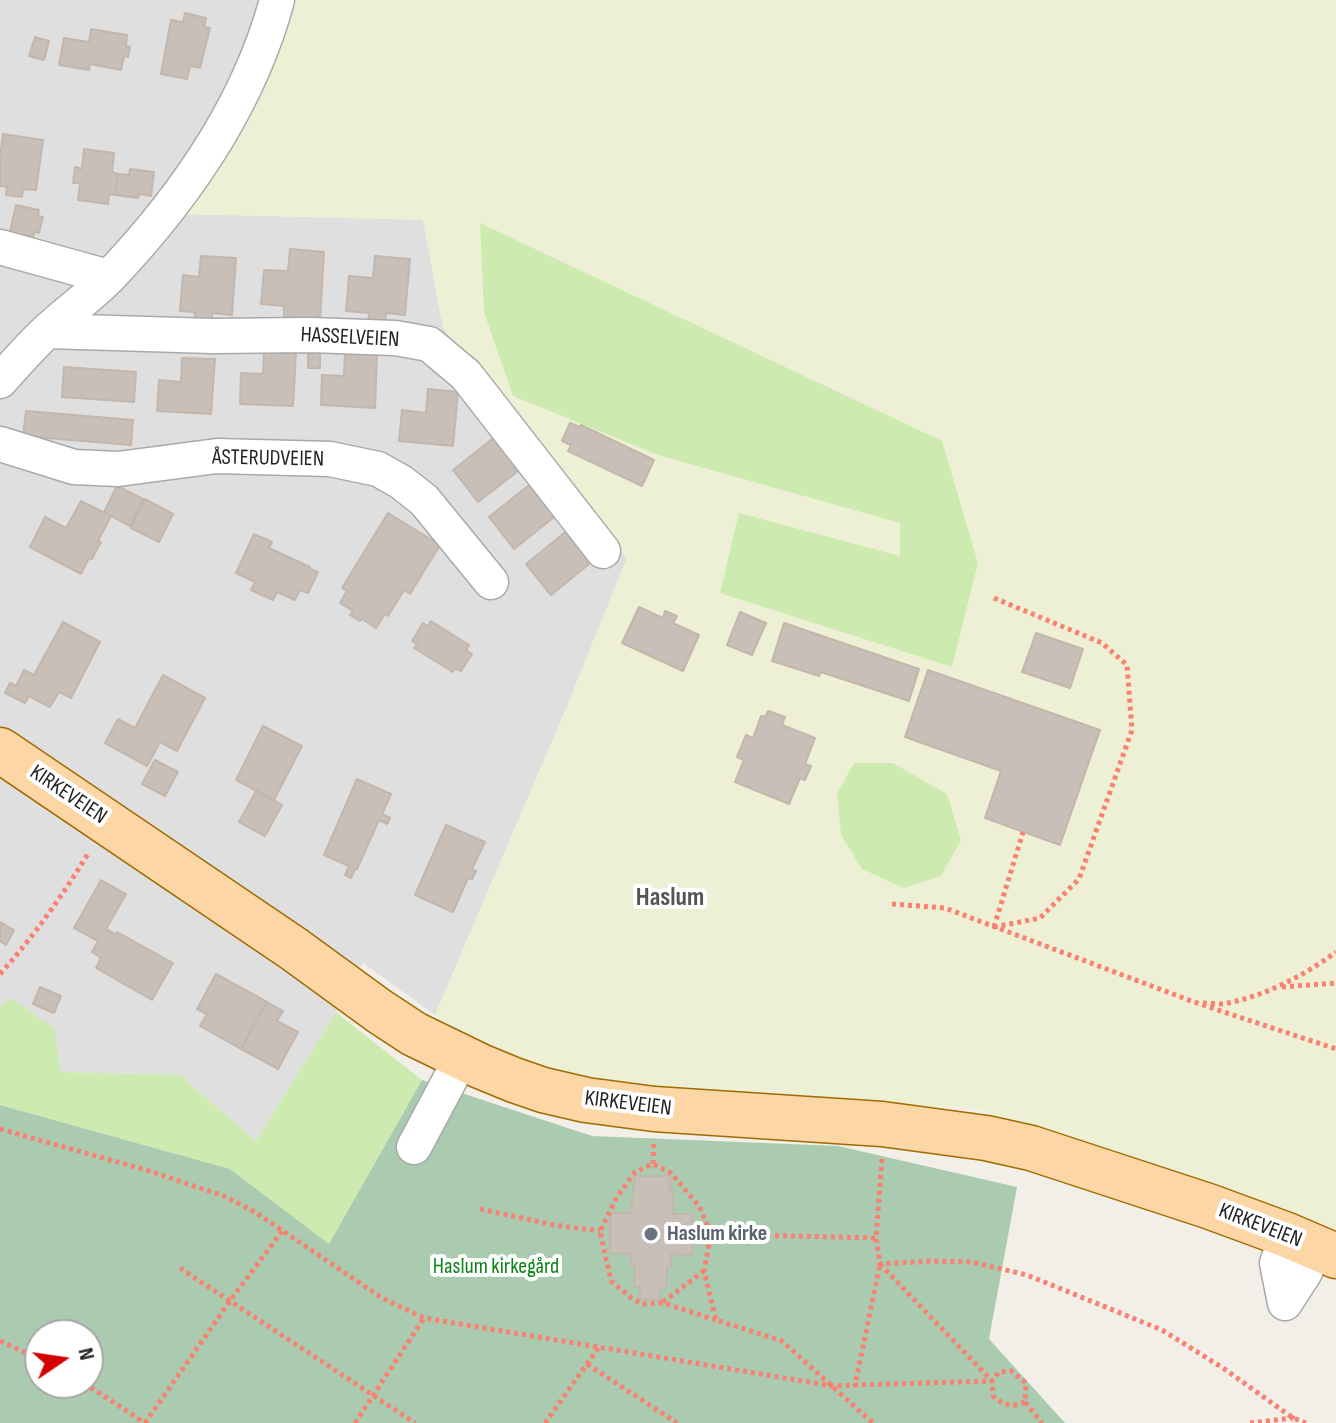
<!DOCTYPE html>
<html>
<head>
<meta charset="utf-8">
<style>
  body { margin:0 }
  #map { position:relative; width:1336px; height:1423px; overflow:hidden; background:#f2efe9; font-family:"Sofia Sans Condensed",sans-serif }
  canvas { display:block }
  .north { position:absolute; left:24px; top:1319px; width:80px; height:80px; box-sizing:border-box; background:#fff; border:2px solid #a7a7a7; border-radius:50%; rotate:77deg; font-size:22px; font-weight:700; line-height:32px; text-align:center; color:#222 }
  .north::after { content:''; display:block; margin:auto; width:28px; height:36px; background:#d40000; clip-path:polygon(50% 0,100% 100%,50% 72%,0 100%) }
</style>
</head>
<body>
<div id="map">
<canvas width="1336" height="1423"></canvas>
<div class="north">N</div>
</div>
<script>
const c = document.querySelector('canvas').getContext('2d');
c.lineJoin = 'round';
function paint(path, color) { c.fillStyle = color; c.fill(path, 'evenodd'); }
function stroke(path, color, width, dash) { c.strokeStyle = color; c.lineWidth = width; c.lineCap = dash ? 'butt' : 'round'; c.setLineDash(dash || []); c.stroke(path); }
function label(font, color, halo, rows, align = 'center') {
  c.font = font + ' "Sofia Sans Condensed",sans-serif'; c.lineWidth = 8; c.setLineDash([]); c.textBaseline = 'middle'; c.strokeStyle = halo; c.fillStyle = color; for (const [text, x, y, turn = 0] of rows) {
    c.save(); c.translate(x, y); c.rotate((+turn || 0) * Math.PI / 180); c.textAlign = isNaN(turn) ? turn : align; if (halo) c.strokeText(text, 0, 0); c.fillText(text, 0, 0); c.restore();
  }
}
paint(new Path2D(`
  M0 0H290L183 214 423 219 443 328 627 558 565 711 435 1015 363 963 336 1012 256 1141 180 1075 60 1072 11 998 0 1006Z`), '#e0dfdf');
paint(new Path2D(`
  M290 0H1336V1238L969 1106 897 1108 548 1083 435 1015 565 711 627 558 443 328 423 220 182 214Z`), '#eef0d5');
paint(new Path2D(`
  M480 223 942 441 978 563 952 667 720 593 739 513 900 556V523L658 455 513 396 484 312Z
  M854 763H893L947 794 961 840 941 876 904 888 862 869 841 835 837 794Z
  M11 998 55 1029 60 1072 180 1075 256 1141 336 1012 422 1080 329 1244 230 1169 0 1105V1006Z`), '#cdebb0');
paint(new Path2D(`
  M422 1080 592 1136 838 1146 1017 1187 989 1339 1065 1423H0V1105L230 1169 329 1244ZM40 1335H88V1383H40Z`), '#aacbaf');
const building = new Path2D(`
  M185 13 206 18 204 27 210 28 200 68 190 66 187 79 161 74 171 20 183 22Z
  M91 29 127 35 126 46 130 47 128 57 124 56 121 70 90 64 89 70 59 65 64 38 89 42Z
  M35 37 49 41 44 60 29 56Z
  M3 134 43 140 36 190 23 189 22 197 6 195 7 187 0 186V157Z
  M84 149 114 153 112 172 118 174 115 195 109 194 108 204 78 200 80 183H73L75 167 82 169Z
  M130 169 154 172 151 196 139 194 138 198 115 195 118 174 129 175Z
  M16 205 39 210 38 216 43 217 39 233 35 232 33 237 10 232Z
  M290 249 324 252 320 321 284 319V306L261 304 264 270 288 271Z
  M201 256 236 258 232 315 212 313 211 326 194 324 195 312 180 311 183 275 199 277Z
  M375 256 410 259 405 315 386 313 385 326 368 325 369 313 346 311 349 276 373 278Z
  M264 351 296 352 293 406 240 404 241 373 263 374Z
  M345 352 377 354 375 408 321 405 322 375 344 376Z
  M308 353H320V368H308Z
  M182 358 215 359 211 414 157 411 159 380 181 382Z
  M64 367 136 372 134 402 62 397Z
  M428 389 458 392 453 446 399 441 402 410 426 413Z
  M26 411 133 420 131 445 23 436Z
  M570 423 580 427 581 425 654 460 642 486 568 451 571 445 562 441Z
  M496 436 522 468 478 502 453 470Z
  M533 482 558 514 514 549 489 517Z
  M117 486 143 499 130 526 104 512Z
  M145 499 173 514 159 542 131 528Z
  M81 501 111 516 98 541 101 542 92 559 89 558 81 574 30 547 45 517 66 528Z
  M388 513 440 545 410 594 404 590 388 616 385 614 376 628 362 619 360 621 350 615 353 611 340 603 347 591 342 588Z
  M569 529 594 560 551 595 526 564Z
  M254 534 272 542 269 548 310 567 309 569 318 572 308 593 300 590 295 600 277 592 273 600 251 590 255 582 236 573Z
  M639 607 663 618 665 611 677 616 673 623 699 635 683 671 622 643Z
  M740 612 766 623 752 655 727 645Z
  M431 621 469 645 466 650 472 654 461 671 455 668 453 672 414 648 417 644 412 641 423 623 428 626Z
  M63 622 100 642 71 698 59 692 50 707 29 696 25 703 5 693 10 683 16 686 24 670 34 675Z
  M784 623 919 669 909 701 821 672 819 676 772 661Z
  M1036 633 1083 649 1070 688 1022 672Z
  M928 670 1100 730 1060 845 985 818 1001 771 905 737Z
  M163 675 205 698 177 751 160 742 147 766 105 743 118 719 135 728Z
  M768 711 785 717 782 725 815 738 805 764 811 766 805 780 800 778 789 804 735 782 744 760 737 757 746 735 753 738 761 716 765 717Z
  M263 726 302 746 274 800 236 780Z
  M155 760 178 772 165 796 142 784Z
  M357 779 391 794 382 814 390 818 387 824 379 820 357 869H355L351 878 345 875 349 866 324 855Z
  M256 791 282 805 265 836 239 822Z
  M446 825 485 842 472 869 476 871 472 879 468 878 453 912 415 895Z
  M101 880 126 894 106 929 115 934 117 932 173 963 152 1000 96 968 101 958 92 952 98 941 74 928Z
  M0 922 14 930 6 945 0 941Z
  M216 974 267 1002 241 1049 200 1026 207 1014 197 1009Z
  M40 987 61 996 54 1013 33 1004Z
  M267 1002 283 1011 277 1021 298 1032 278 1069 241 1049Z
  M635 1176H670V1191H673V1214H693L692 1255 671 1254V1267H667L666 1288H660V1300L639 1299 640 1287H634L635 1266H631V1254L610 1253V1213H631Z`);
paint(building, '#c7bfb8');
stroke(building, '#c4b6ab', 2);
const minor = new Path2D(`
  M0 247 108 277
  M47 331 212 336 310 335 395 338 429 344 466 375 603 551
  M0 381C15 364 30 347 46 332 67 312 91 296 111 275 184 198 249 104 277 0
  M0 444 74 467 118 469 217 456 330 459 378 469 401 482 424 500 491 582
  M414 1147 462 1057
  M1287 1235 1277 1263 1285 1303 1305 1272 1315 1247`);
const major = new Path2D(`
  M0 750 294 949 379 1011 414 1034 480 1066 514 1080 543 1090 586 1100 654 1109 882 1124 986 1138 1031 1148 1208 1206 1287 1235 1336 1256`);
stroke(minor, '#a9a9a9', 37);
stroke(major, '#a06b00', 47);
stroke(new Path2D(`
  M994 598 1102 643 1127 665 1132 730 1079 879 1040 918 994 927
  M892 904 945 908 1194 1002 1336 1049
  M994 927 1023 832
  M0 974C34 936 63 895 89 852
  M1282 987 1336 983
  M1203 1003C1211 1003 1221 1005 1228 1003 1267 995 1305 975 1336 952
  M0 1129 146 1170 224 1196 255 1212 382 1298 424 1318 833 1386 855 1385
  M882 1159 876 1238 880 1264 929 1261 972 1262 1027 1275 1162 1330 1223 1368 1293 1418 1306 1423
  M653 1164 654 1141
  M480 1209 554 1225 600 1231
  M711 1234 876 1238
  M880 1264 992 1381 855 1385Z
  M180 1268 415 1423
  M663 1302 704 1271
  M716 1320 663 1303 642 1304 630 1297 611 1281 600 1231 617 1197 635 1172 653 1164 671 1173 699 1206 711 1234 704 1271 716 1320 782 1341 873 1423
  M0 1341 40 1359
  M587 1364 677 1423
  M84 1383 145 1423
  M1025 1402C1011 1408 1004 1405 993 1396L992 1381 999 1372 1011 1371 1026 1383 1025 1402 1042 1423
  M145 1423 230 1301 282 1231
  M355 1423 424 1318
  M545 1423 599 1347
  M1250 1423 1293 1418V1423`), '#fa8072', 5, [4, 4]);
stroke(minor, '#fff', 34);
stroke(major, '#fcd6a4', 44);
for (const [x, y, r, color] of [
  [651,1234,8,"#6b7280"]
]) { const dot = new Path2D(); dot.arc(x, y, r, 0, 2 * Math.PI); c.fillStyle = color; c.fill(dot); stroke(dot, '#fff', 3); }
label('22px', '#222', '#fff', [
  ["HASSELVEIEN",350,338,3],
  ["ÅSTERUDVEIEN",268,459,1],
  ["KIRKEVEIEN",68,795,34],
  ["KIRKEVEIEN",628,1104,7],
  ["KIRKEVEIEN",1260,1226,21]
]);
label('bold 22px', '#5b616d', '#fff', [
  ["Haslum kirke",667,1234]
], 'left');
label('22px', '#0c8416', '#fff', [
  ["Haslum kirkegård",496,1267]
]);
label('bold 26px', '#555', '#fff', [
  ["Haslum",670,898]
]);
</script>
</body>
</html>
